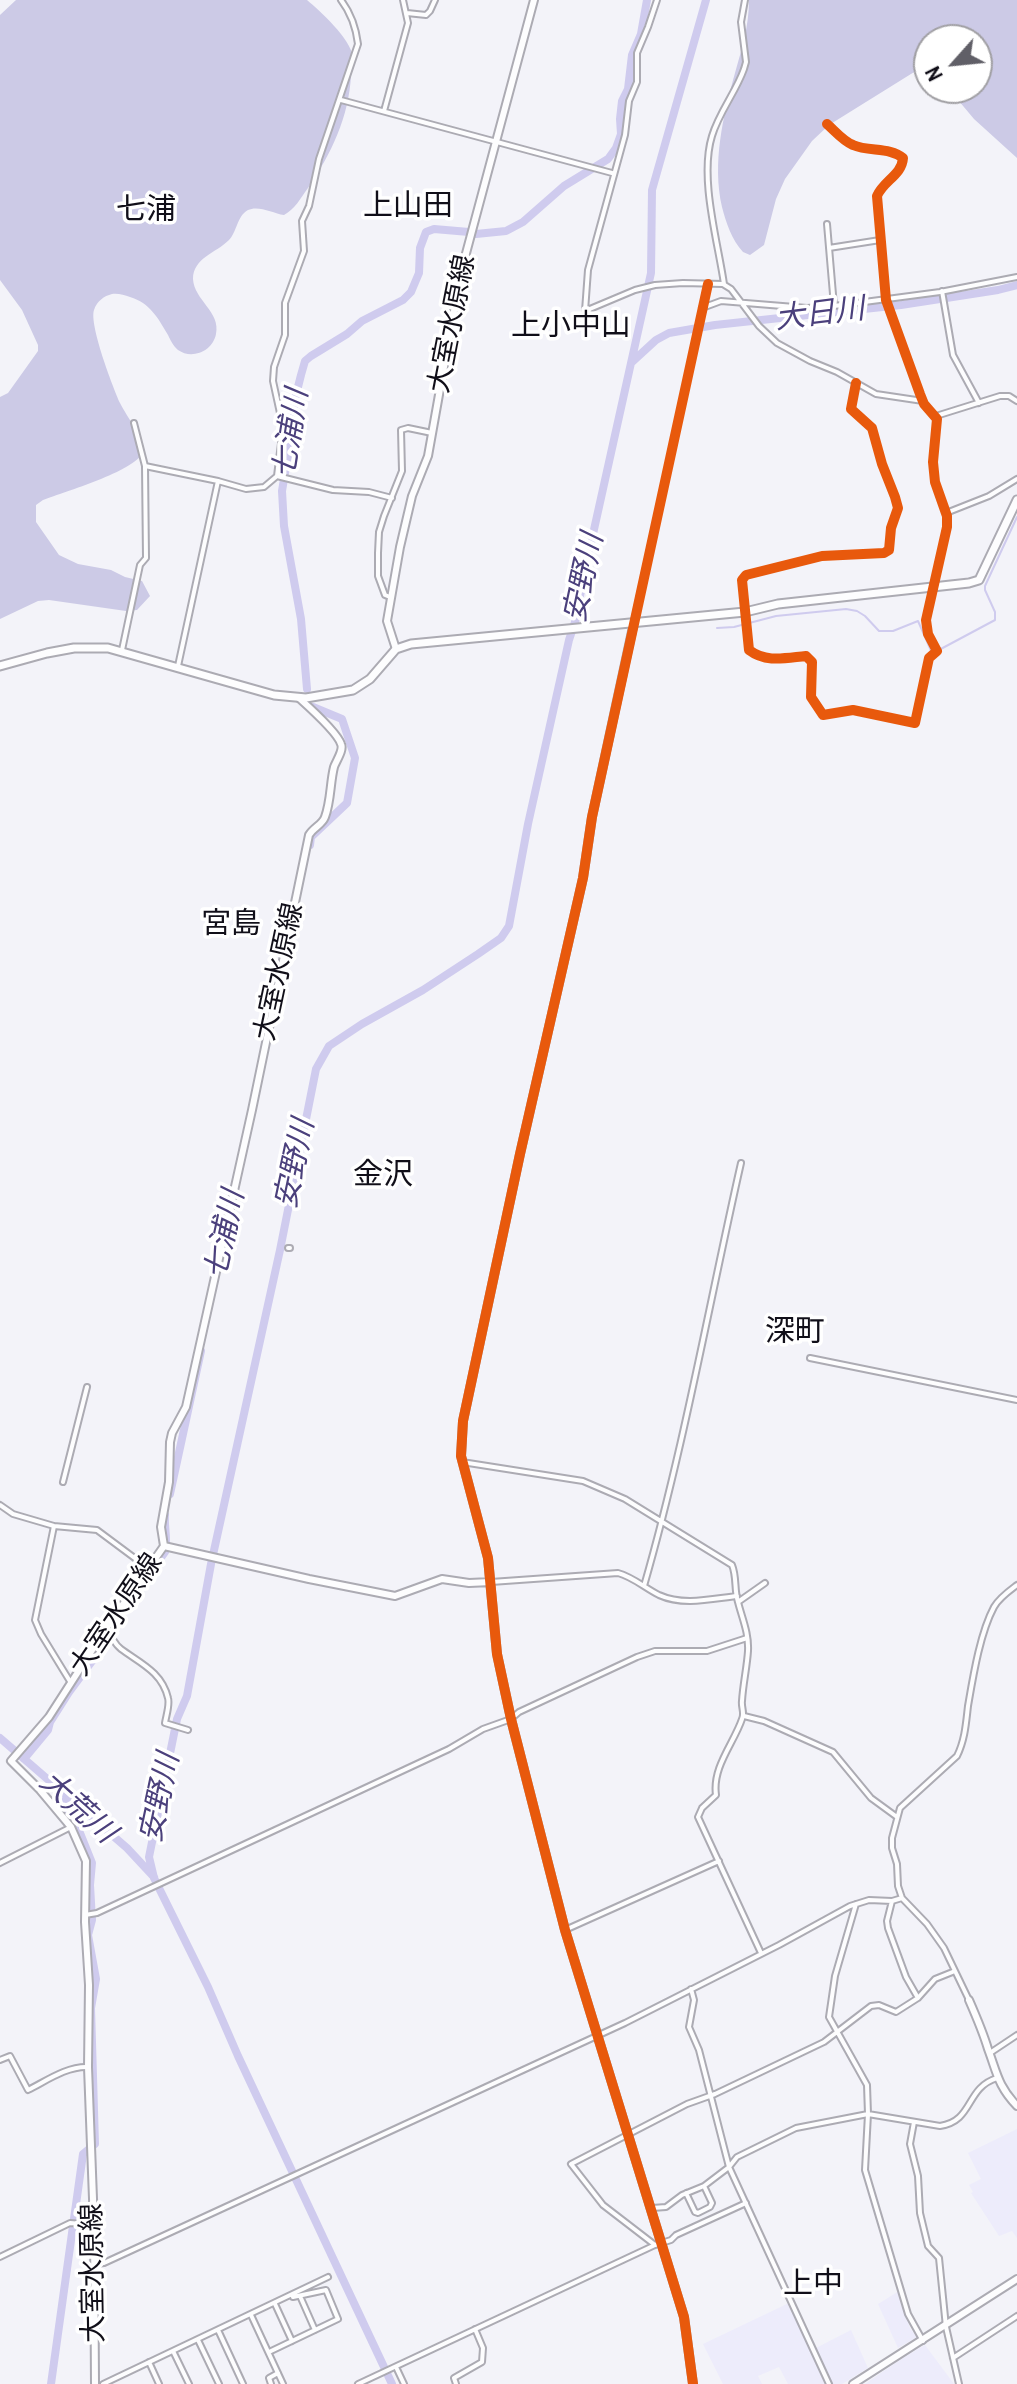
<!DOCTYPE html>
<html>
<head>
<meta charset="utf-8">
<style>
  body { margin:0 }
  #map { position:relative; width:1017px; height:2384px; overflow:hidden; background:#f3f3f9; font-family:"Archivo Narrow",sans-serif }
  canvas { display:block }
  .north { position:absolute; left:913px; top:24px; width:80px; height:80px; box-sizing:border-box; background:#fff; border:2px solid #a09fa3; border-radius:50%; rotate:243deg; font-size:22px; font-weight:700; line-height:32px; text-align:center; color:#110f19 }
  .north::after { content:''; display:block; margin:auto; width:28px; height:36px; background:#605f67; clip-path:polygon(50% 0,100% 100%,50% 72%,0 100%) }
</style>
</head>
<body>
<div id="map">
<canvas width="1017" height="2384"></canvas>
<div class="north">N</div>
</div>
<script>
const c = document.querySelector('canvas').getContext('2d');
c.lineJoin = 'round';
function paint(path, color) { c.fillStyle = color; c.fill(path, 'evenodd'); }
function stroke(path, color, width, dash) { c.strokeStyle = color; c.lineWidth = width; c.lineCap = dash ? 'butt' : 'round'; c.setLineDash(dash || []); c.stroke(path); }
function label(font, color, halo, rows, align = 'center') {
  c.font = font + ' "Archivo Narrow","Noto Sans JP",sans-serif'; c.lineWidth = 7; c.setLineDash([]); c.textBaseline = 'middle'; c.strokeStyle = halo; c.fillStyle = color; for (const [text, x, y, turn = 0] of rows) {
    c.save(); c.translate(x, y); c.rotate((+turn || 0) * Math.PI / 180); c.textAlign = isNaN(turn) ? turn : align; if (halo) c.strokeText(text, 0, 0); c.fillText(text, 0, 0); c.restore();
  }
}
paint(new Path2D(`
  M1017 2129V2238L1012 2231 999 2236 971 2193 973 2192 969 2185 981 2179 968 2153Z
  M899 2291 910 2328 917 2337 898 2348 878 2304Z
  M789 2303 826 2384H788L779 2367 758 2376 762 2384H723L703 2344Z
  M851 2330 868 2368 842 2384H832L816 2348Z
  M925 2345 954 2384H865L904 2357Z`), '#edecfb');
paint(new Path2D(`
  M16 0H307C321 12 350 38 353 57 354 62 352 70 351 75 349 117 331 154 308 188 300 199 295 209 284 215 273 213 258 205 248 210 237 216 237 232 229 240 216 253 193 258 193 279 194 300 221 312 216 334 213 351 192 360 178 350 173 346 170 339 168 335 158 318 150 303 130 297 124 295 118 293 112 294 104 296 97 301 94 310 89 325 113 387 120 403 128 419 143 436 143 453 132 472 67 491 43 500L36 505V522L59 555 78 564 111 570 125 577 142 581 150 596 137 610 126 611 49 600 38 601 0 619V397L8 393 38 351V345L22 310 0 280V15Z
  M749 0H1017V158L974 119 948 88H977V40H929V69H919L829 125 812 141 785 179 776 199 764 245 750 255 743 252C732 240 726 223 722 207 712 163 723 116 735 73 742 48 749 26 749 0Z`), '#cccae6');
stroke(new Path2D(`
  M717 628 734 627 776 616 846 609 857 611 865 616 879 631H893L918 621 932 653
  M937 651 995 620V612L985 590V586L1017 517`), '#cfcbee', 2);
stroke(new Path2D(`
  M476 234 506 231 523 222 564 186 608 159 616 148 621 134 620 119 622 101 628 89 632 55 641 34 647 0
  M632 362 656 340 669 333 715 325 901 305 998 290 1017 285
  M307 689 301 619 284 526 282 491 294 419V403L301 375 305 361 311 356 347 334 362 321 403 300 411 292 419 273 420 248 426 232 434 229 469 232
  M310 845 311 837 347 803 355 758 342 719 313 707
  M170 1494 201 1351
  M0 1738 127 1848 154 1877
  M24 1759 48 1730 50 1722 69 1692 95 1657 110 1629 165 1552C168 1540 164 1528 165 1515
  M51 2384 83 2154 95 2144 91 2008 96 1979 88 1935 92 1920 90 1885 92 1863 76 1823 61 1809 68 1795
  M392 2384 238 2056 208 1987 154 1878 149 1857 177 1719 187 1696 211 1564 280 1250 316 1069 329 1046 362 1024 423 990 478 954 501 938 509 926 528 824 569 640 576 619 583 579 651 273 652 190 706 0`), '#cfcbee', 8);
const street = new Path2D(`
  M657 0 648 27 637 53V82L629 101 625 135 588 270 585 311 635 290 655 285 683 283 723 284 731 289 759 326 777 343 810 361 837 372 876 394 923 401
  M407 13 426 15 430 11 435 0
  M341 100 612 173
  M384 111 408 23 403 0
  M827 124C835 131 843 141 853 145 869 152 890 147 903 158 902 175 883 181 877 196L886 300 920 394 924 404 937 419 933 462 935 482 947 516V527L926 620 928 634 937 651 929 658 915 723 853 710 823 715 811 697 812 662 806 656C785 658 766 663 749 650L742 580 746 575 822 556 884 553 889 550 891 528 898 508 895 497 882 464 872 428 851 409 856 383
  M827 224 834 306
  M829 248 880 240
  M724 284C718 242 699 178 712 136 719 112 736 92 744 69L746 62 741 22 745 0
  M942 291 953 355 979 403
  M702 308 721 301 807 308 834 306 940 292 1017 277
  M936 416 1000 396H1009L1017 401
  M145 466 218 481 246 489 264 487 277 476 283 427 273 381 274 367 285 335V303L304 251 302 221 309 206 319 159 358 44C356 28 351 13 341 0
  M277 476 333 490 369 492 392 498
  M946 513 989 496 1017 479
  M390 597 385 595 378 576V553L379 532 384 516 402 471 401 430 408 428 432 433
  M634 622 708 284
  M122 650 140 565 146 558 145 466 134 423
  M178 666 218 481
  M288 1248H290
  M810 1358 1017 1400
  M462 1462 583 1481 625 1499 732 1565C737 1577 734 1590 738 1602 742 1618 749 1633 748 1651 747 1667 743 1684 742 1701 741 1707 745 1713 742 1719 734 1743 712 1767 716 1795L702 1808 698 1817 761 1953
  M63 1482 87 1387
  M0 1505 13 1514 54 1526 97 1530 148 1568
  M54 1526 35 1620 41 1634 71 1683
  M491 1582 618 1573C633 1577 645 1588 659 1595 683 1606 711 1599 737 1596
  M644 1586C684 1447 709 1304 741 1163
  M738 1602 765 1583
  M105 1630C113 1636 113 1643 121 1649 140 1663 162 1672 168 1698 170 1705 166 1716 165 1723L188 1730
  M744 1716 764 1721 833 1752 871 1798 897 1817
  M0 1863 71 1827
  M892 1901 887 1921 888 1928 906 1977 918 1998
  M856 1904 835 1976 829 2017 867 2085 868 2114 865 2170 908 2314 923 2341
  M85 1915 97 1913 449 1749 483 1729 511 1719 519 1712 637 1657 655 1651H707L747 1638
  M565 1930 719 1861
  M691 1989 694 2000 689 2027 699 2050 729 2167 829 2384
  M969 2000 944 1948 927 1924 902 1898 898 1886 897 1864 892 1848V1838L900 1808 957 1756C965 1740 966 1723 968 1706 973 1677 980 1633 994 1607 999 1598 1009 1591 1017 1585
  M990 2053 1017 2035
  M0 2060 10 2056 28 2090C46 2081 67 2066 88 2067
  M914 2122 910 2144 918 2176 920 2213 928 2246 939 2258 946 2327 959 2384
  M686 2193 695 2212 698 2213 710 2207 712 2203 704 2186
  M652 2208 666 2207 682 2195 704 2186 729 2167 737 2157 796 2128 868 2114 940 2126C974 2121 965 2088 997 2078
  M655 2245 603 2205 571 2164 687 2104 715 2094 824 2042 871 2006 879 2005 896 2012 918 1998 935 1979 955 1971
  M0 2257 70 2223 94 2225
  M95 2264 104 2263 625 2023 779 1945 850 1906 869 1900 892 1901 902 1898
  M300 2296 315 2330
  M275 2304 292 2341
  M251 2315 283 2384
  M218 2330 243 2384
  M198 2340 219 2384
  M173 2351 189 2384
  M269 2352 338 2319 326 2290 293 2297
  M953 2358 1017 2316
  M149 2362 159 2384
  M396 2367 404 2384
  M103 2384 328 2277
  M271 2384 269 2378 278 2373
  M358 2384 655 2245 671 2240 676 2235 746 2203
  M456 2384 454 2378 482 2362 483 2348 475 2329`);
const secondary = new Path2D(`
  M634 622 592 817 583 878 520 1154 463 1421 461 1456 488 1558 497 1654 511 1719 565 1930 684 2317 693 2384
  M396 649 387 621 400 547 412 496 428 456 461 272 534 0
  M164 1546 309 1579 395 1596 442 1579 469 1583 491 1582
  M969 2000C976 2016 983 2032 988 2049 997 2073 998 2086 1017 2106
  M95 2384 94 2225 88 2067 89 1985 85 1922 86 1861 71 1827 40 1790 11 1761 49 1717 105 1630 164 1546 161 1527 169 1482 170 1442 172 1433 186 1407 252 1110 309 835C314 827 322 825 325 817 331 801 330 783 334 767 336 761 344 750 341 744 337 732 309 707 299 698
  M853 2384 1017 2279`);
const primary = new Path2D(`
  M0 666 47 653 74 648H108L274 695 306 698 353 690 370 679 396 649 411 644 745 612 778 604 969 583 979 580 1017 500`);
stroke(street, '#acabb3', 8);
stroke(secondary, '#acabb3', 10);
stroke(primary, '#acabb3', 11);
stroke(street, '#fdfdfe', 4);
stroke(secondary, '#fdfdfe', 6);
stroke(primary, '#fdfdfe', 7);
stroke(new Path2D(`
  M827 124C835 131 843 141 853 145 869 152 890 147 903 158 902 175 883 181 877 196L886 300 920 394 924 404 937 419 933 462 935 482 947 516V527L926 620 928 634 937 651 929 658 915 723 853 710 823 715 811 697 812 662 806 656C785 658 766 663 749 650L742 580 746 575 822 556 884 553 889 550 891 528 898 508 895 497 882 464 872 428 851 409 856 383
  M693 2384 684 2317 565 1930 511 1719 497 1654 488 1558 461 1456 463 1421 520 1154 583 878 592 817 708 284`), '#e8590c', 10);
label('28px', '#110f19', '#fff', [
  ["大室水原線",453,324,-79],
  ["大室水原線",280,972,-78],
  ["大室水原線",117,1615,-56],
  ["大室水原線",94,2273,-91]
]);
label('30px', '#110f19', '#fff', [
  ["上山田",408,207],
  ["七浦",146,211],
  ["上小中山",571,327],
  ["宮島",231,925],
  ["金沢",383,1176],
  ["深町",795,1333],
  ["上中",813,2285]
]);
label('italic 30px', '#4b407c', '#fff', [
  ["大日川",820,315,-7],
  ["七浦川",292,434,-81],
  ["安野川",585,578,-78],
  ["安野川",296,1164,-78],
  ["七浦川",226,1235,-78],
  ["安野川",161,1798,-78],
  ["大荒川",77,1808,42]
]);
</script>
</body>
</html>
